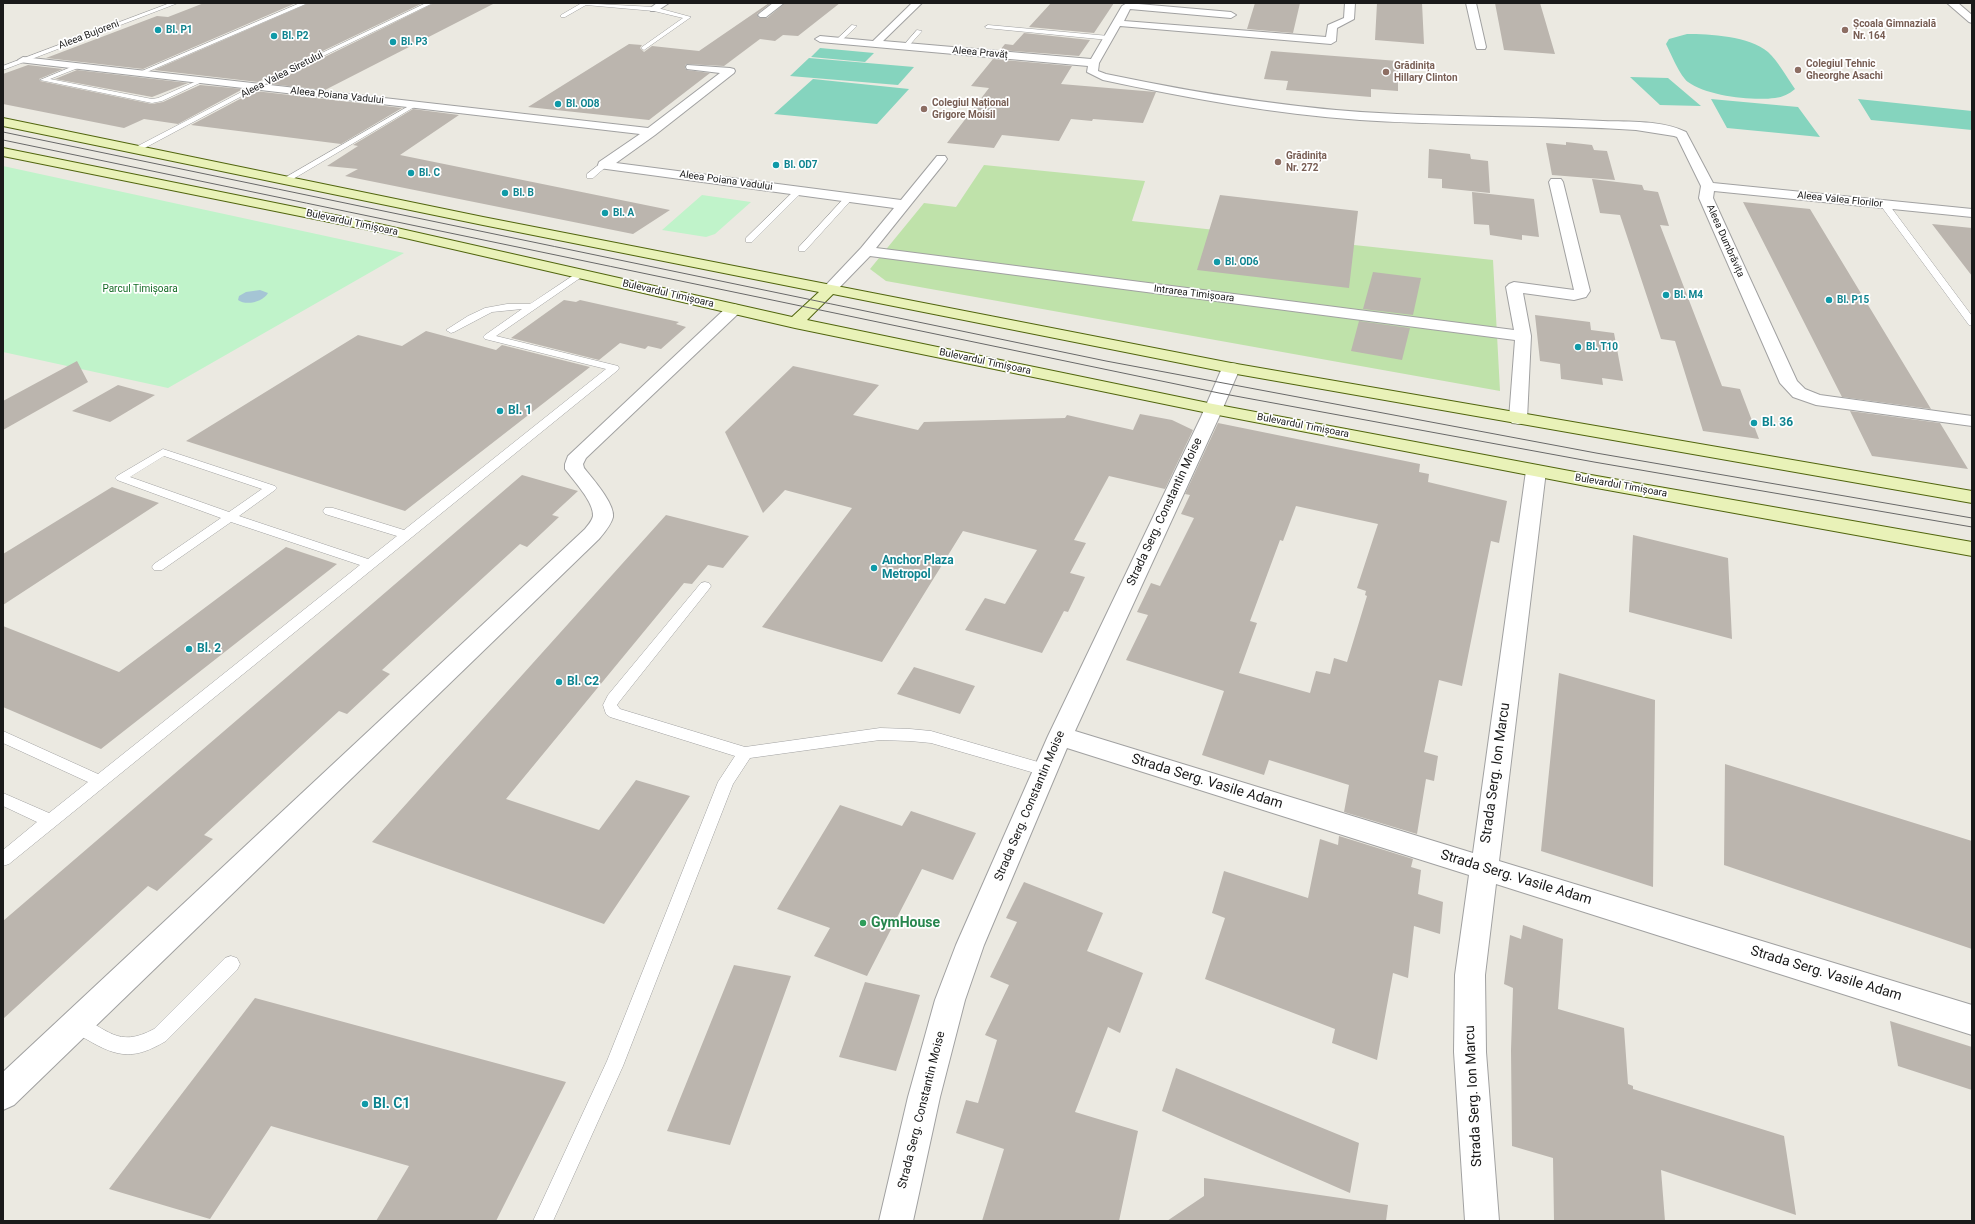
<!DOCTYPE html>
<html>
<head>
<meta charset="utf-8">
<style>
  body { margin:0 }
  #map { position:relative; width:1975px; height:1224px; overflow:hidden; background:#ebe9e1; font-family:Roboto,sans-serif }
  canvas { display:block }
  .frame { position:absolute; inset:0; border:4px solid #1a1a1a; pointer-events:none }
</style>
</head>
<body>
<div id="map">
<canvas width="1975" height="1224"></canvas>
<div class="frame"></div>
</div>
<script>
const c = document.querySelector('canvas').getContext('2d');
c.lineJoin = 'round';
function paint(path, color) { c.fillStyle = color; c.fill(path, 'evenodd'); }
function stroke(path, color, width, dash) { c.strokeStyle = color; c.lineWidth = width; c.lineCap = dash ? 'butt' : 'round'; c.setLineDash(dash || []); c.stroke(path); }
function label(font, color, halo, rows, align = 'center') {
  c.font = font + ' Roboto,sans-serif'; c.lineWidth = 3.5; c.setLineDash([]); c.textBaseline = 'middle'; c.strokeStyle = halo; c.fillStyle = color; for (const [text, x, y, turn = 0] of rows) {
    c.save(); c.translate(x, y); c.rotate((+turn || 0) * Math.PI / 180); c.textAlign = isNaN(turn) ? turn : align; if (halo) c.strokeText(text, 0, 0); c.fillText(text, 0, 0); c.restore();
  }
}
paint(new Path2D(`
  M984 165 1145 181 1132 221 1493 260 1500 391 886 281 870 269 924 203 956 207Z`), '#bfe2aa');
paint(new Path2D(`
  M3 166 404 253 168 388 3 352Z
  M702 195 751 202 715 234 706 237 662 230Z`), '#c0f3ca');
paint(new Path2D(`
  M1687 34C1709 34 1750 36 1768 52 1778 61 1787 78 1795 89 1789 94 1783 97 1775 98 1752 101 1707 96 1688 82 1680 76 1671 54 1666 44L1669 39Z
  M820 48 874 53 865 62 811 57Z
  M809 58 914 67 898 85 790 76Z
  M1630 77 1668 78 1701 106 1660 105Z
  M813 79 909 89 877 124 774 114Z
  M1711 99 1798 107 1820 137 1727 128Z
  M1858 99 1972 111V130L1871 120Z`), '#85d4be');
paint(new Path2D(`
  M260 290 268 293C263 302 246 306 238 300L239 296 246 292Z`), '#a5c5d5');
paint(new Path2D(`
  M204 3H296L143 69 46 58 157 16 168 17Z
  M309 3H423L258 82 154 70Z
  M434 3H495L325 90 270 84Z
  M769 3H771L757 14 759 18H767L785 3H840L798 36 783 35 775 41 760 39 724 66 686 64 685 68 687 70 710 73 649 120 528 107 629 44 642 45 640 48 644 52 652 46 699 51Z
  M1051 3H1114L1094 33 1029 27Z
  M1255 3H1300L1293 33 1247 29Z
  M1377 3H1422L1424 44 1375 40Z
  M1495 3H1540L1555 54 1504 50Z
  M1024 33 1090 40 1079 56 1000 50 1005 44 1013 45Z
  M1271 51 1398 61V91L1371 89V97L1286 90 1288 81 1264 79Z
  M993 59 1072 66 1061 84 1156 92 1143 123 1093 119 1092 121 1071 119 1059 141 1002 135 994 148 947 143 989 88 971 86Z
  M28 65 63 69 39 79 40 81 152 104 163 102 200 85 243 89 178 124 144 119 124 128 3 104V74Z
  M77 70 188 83 152 97 55 79Z
  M255 91 402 108 341 144 191 125Z
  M413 109 459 115 400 155 670 210 633 234 345 176 358 169 327 166 358 146 353 145Z
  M1566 142 1592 145 1594 150 1607 151 1615 180 1552 175 1546 143 1566 145Z
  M1429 149 1470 154 1471 159 1488 161 1490 193 1442 188V179L1428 178Z
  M1592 179 1642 185 1644 190 1658 192 1669 226 1660 225 1722 386 1740 389 1759 439 1703 431 1675 341 1661 339 1620 215 1600 213Z
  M1472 192 1534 199 1539 237 1522 235V240L1490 235 1489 225 1474 224Z
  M1220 195 1358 211 1349 288 1197 270Z
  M1743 202 1810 209 1931 409 1842 397Z
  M1932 224 1972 228V276Z
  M1373 272 1421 278 1413 315 1363 309Z
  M564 300 576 302 580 300 679 322 676 324 686 327 661 349 648 346 645 349 620 343 599 360 511 338Z
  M1535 315 1590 322 1591 330 1614 333 1623 381 1602 378 1603 385 1561 379 1560 364 1540 361Z
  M1359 321 1410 328 1402 360 1351 351Z
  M426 331 496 350 502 345 590 367 405 511 186 441 358 335 402 346Z
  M77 361 88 382 3 430V401Z
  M793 366 879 385 853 415 918 430 924 422 1065 418 1067 415 1133 430 1140 414 1172 420 1193 430 1165 489 1109 476 1074 540 1086 543 1070 573 1085 577 1068 612 1064 611 1042 653 965 630 985 598 1005 604 1037 550 963 531 882 662 762 627 852 508 785 490 763 513 725 432Z
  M118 385 155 395 110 422 72 411Z
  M1850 411 1940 423 1968 469 1872 456Z
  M1218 423 1420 464 1419 472 1429 474 1428 482 1507 501 1499 543 1491 541 1462 686 1439 680 1424 752 1438 756 1434 781 1426 779 1417 834 1344 812 1349 785 1269 760 1264 775 1202 755 1224 691 1126 660 1148 615 1137 612 1151 583 1160 586 1194 518 1181 514 1190 495 1185 494ZM1296 506 1378 524 1357 588 1366 591 1365 595 1367 596 1347 662 1334 658 1330 674 1316 671 1310 693 1239 673 1257 623 1250 621 1280 540 1283 541Z
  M522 475 578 491 552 515 559 517 527 547 520 544 382 670 390 674 347 714 339 711 204 835 213 839 157 891 148 886 3 1019V921Z
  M112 487 159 503 3 605V554Z
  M666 515 749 536 723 568 708 565 692 584 684 583 506 799 599 830 636 780 690 796 604 924 372 842Z
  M1633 535 1728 558 1732 639 1629 612Z
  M286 547 337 564 101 749 3 707V626L119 672Z
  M914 667 975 686 960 714 897 694Z
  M1559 673 1655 700 1653 887 1541 851Z
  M1725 764 1972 841V949L1724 865Z
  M840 805 902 826 911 811 976 833 953 880 922 869 867 976 814 956 830 928 777 909Z
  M1339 836 1413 859 1411 867 1421 870 1418 894 1443 902 1440 934 1414 926 1408 978 1393 973 1377 1060 1332 1043 1335 1029 1205 979 1225 918 1212 913 1224 871 1308 898 1320 839 1338 845Z
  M1024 882 1103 913 1087 951 1143 973 1120 1033 1108 1027 1075 1112 1138 1131 1119 1221H982L1004 1149 956 1133 966 1100 978 1103 997 1040 985 1035 1009 985 990 977 1017 922 1006 918Z
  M1523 925 1563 939 1558 1009 1624 1028 1628 1084 1633 1086V1089L1784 1136 1796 1215 1661 1170 1665 1221H1554L1553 1158 1512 1146 1511 1050 1513 988 1504 984 1510 935 1521 939Z
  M734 965 791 976 730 1145 667 1131Z
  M865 982 920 995 896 1071 839 1057Z
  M255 998 566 1082 496 1221H376L409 1166 271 1126 210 1219 109 1189Z
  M1890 1021 1972 1047V1090L1898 1066Z
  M1176 1068 1359 1143 1350 1193 1162 1111Z
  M1204 1178 1388 1205 1386 1221H1167L1204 1196Z`), '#bbb5ae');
const lane = new Path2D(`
  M170 3H178L3 70V66Z
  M300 3H308L140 75 135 74Z
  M426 3H433L257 88 139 151 132 149 253 86Z
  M578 3 654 7 691 17 644 50 641 48 642 47 683 18 654 11 586 5 565 17H561V15L580 4Z
  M852 25 857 26 840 42H836V40Z
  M988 25 1109 36 1112 38 1109 40 986 28 985 27Z
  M917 30 922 31 907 48H903V46Z
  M76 65 79 67 78 68 50 79 152 99 158 98 199 80 204 81 162 101 152 103 40 80Z
  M414 103 417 105 416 106 288 182 281 180Z
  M601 163 608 165 593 178H587V174Z
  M796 189 803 191 752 242H746V238Z
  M847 195 854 197 805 251H799V247Z
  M1881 202H1887L1972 316V326L1969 325 1881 206Z
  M580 271 583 272V276L496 336 618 366 619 368 618 370 9 864 3 866V850L37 822 3 806V793L49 813 88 782 3 743V731L98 774 360 565 231 522 162 570H154L152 567 154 564 221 518 117 480 115 478 117 476 163 449 275 486 277 488 275 490 239 516 368 559 397 536 325 514 323 511 325 508H333L404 530 606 369 485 339 483 337 485 335 522 309 492 312 454 332 451 333 446 330 468 316 485 308 507 304H530ZM164 456 262 489 229 512 130 477Z
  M705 582 709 583 711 586 709 589 619 702 617 705 620 709 745 747 880 728 910 729 931 731 1045 764 1050 766 1052 770 1050 774 1045 776 931 743 910 741 880 740 750 758 733 784 623 1066 553 1221H533L607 1061 718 782 735 756 610 717 606 714 603 705 608 695 701 583Z
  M231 956 237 958 240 964 237 970 166 1041C134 1060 118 1058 86 1039 78 1035 71 1032 67 1024L70 1018 76 1015C108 1028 117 1049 154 1029L225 958Z`);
const street = new Path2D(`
  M657 3H669L657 11H651L649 9Z
  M773 3H784L766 17H760L758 15 760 13Z
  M912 3H922L883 41 1091 59 1122 6 1127 3 1231 12 1236 15 1231 18 1130 9 1124 21 1326 37 1328 25 1344 18 1345 3H1355L1354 19 1337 28 1336 41 1331 44 1120 26 1099 63 1098 71 1106 74C1202 94 1299 110 1397 114 1466 117 1534 117 1603 121 1629 122 1662 120 1686 132L1713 183 1972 209V217L1714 191 1713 198 1797 381 1805 389 1820 395 1972 416V426L1816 405 1793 397 1780 383 1699 198 1701 186 1677 137 1674 136 1636 130C1544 124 1452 126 1360 120 1274 114 1188 98 1103 80L1087 72 1088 66 820 42 815 39 820 36 873 41Z
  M1466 3H1476L1486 47 1485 49H1477L1476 47Z
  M1947 3H1958L1972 15V23L1969 22Z
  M23 57 648 128 720 73 687 69 686 67 687 65 730 68 734 69 735 71 734 73 655 135 616 163 901 200 937 156H945L947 159 945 162 876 248 1514 330 1506 287 1509 284 1514 282 1574 290 1549 182 1551 179H1561L1563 182 1590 291 1586 297 1574 300 1523 293 1531 336 1527 419 1524 423 1518 424 1512 423 1509 419 1515 340 870 256 835 292H825L822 289 825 286 861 248 894 208 599 168 598 165 599 162 640 134 19 62 18 60Z
  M734 304 740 306 742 309 740 312 586 458 583 464 584 468C593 479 615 504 613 517 611 525 604 533 599 539L14 1105 3 1110V1072L585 529C588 525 592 521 593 516 594 502 573 480 565 469V464L568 456 728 306Z
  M1231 363 1237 364 1240 368 1219 417 1075 731 1473 853 1526 471 1529 467 1536 465 1543 467 1546 471 1499 861 1972 1005V1035L1496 884 1485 975 1486 1052 1499 1221H1465L1454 1052 1455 975 1469 875 1067 748 984 945 965 1000 940 1097 913 1221H879L908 1097 935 1000 956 945 1048 736 1201 417 1222 368 1225 364Z`);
const secondary = new Path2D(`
  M3 118 483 217 1231 363 1972 491V503L1231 373 833 294 807 320 1213 404 1591 475 1972 542V556L1591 487 1213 414 795 328 379 232 3 156V148L379 224 792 317 819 292 483 225 3 126Z`);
stroke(lane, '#a1a1a1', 1);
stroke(street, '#a1a1a1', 2);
stroke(secondary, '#51650e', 2);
paint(lane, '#fff');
paint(street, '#fff');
paint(secondary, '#e9f2b8');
stroke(new Path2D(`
  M3 132 1106 361 1596 453 1972 518
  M3 140 1219 393 1594 462 1972 527`), '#686868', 1);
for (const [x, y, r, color] of [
  [158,30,4,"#0f9aa8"],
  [1845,30,4,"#8d6e63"],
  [274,36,4,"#0f9aa8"],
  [393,42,4,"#0f9aa8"],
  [1798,70,4,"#8d6e63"],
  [1386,72,4,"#8d6e63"],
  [558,104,4,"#0f9aa8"],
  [924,109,4,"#8d6e63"],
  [1278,162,4,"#8d6e63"],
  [776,165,4,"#0f9aa8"],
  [411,173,4,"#0f9aa8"],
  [505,193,4,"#0f9aa8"],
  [605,213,4,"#0f9aa8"],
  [1217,262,4,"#0f9aa8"],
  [1666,295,4,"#0f9aa8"],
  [1829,300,4,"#0f9aa8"],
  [1578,347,4,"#0f9aa8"],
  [500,411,4,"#0f9aa8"],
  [1754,423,4,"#0f9aa8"],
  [874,568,4,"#0f9aa8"],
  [189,649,4,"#0f9aa8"],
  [559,682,4,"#0f9aa8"],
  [863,923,4,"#2e9e5b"],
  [365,1104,4,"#0f9aa8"]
]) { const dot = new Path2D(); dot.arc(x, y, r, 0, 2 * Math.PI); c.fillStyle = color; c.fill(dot); stroke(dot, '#fff', 1.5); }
label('bold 10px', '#785e54', '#fff', [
  ["Școala Gimnazială",1853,24],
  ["Nr. 164",1853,36],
  ["Colegiul Tehnic",1806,64],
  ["Gheorghe Asachi",1806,76],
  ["Grădinița",1394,66],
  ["Hillary Clinton",1394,78],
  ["Colegiul Național",932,103],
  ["Grigore Moisil",932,115],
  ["Grădinița",1286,156],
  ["Nr. 272",1286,168]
], 'left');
label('bold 10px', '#0d838f', '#fff', [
  ["Bl. P1",166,30],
  ["Bl. P2",282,36],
  ["Bl. P3",401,42],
  ["Bl. OD8",566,104],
  ["Bl. OD7",784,165],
  ["Bl. C",419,173],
  ["Bl. B",513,193],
  ["Bl. A",613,213],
  ["Bl. OD6",1225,262],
  ["Bl. M4",1674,295],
  ["Bl. P15",1837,300],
  ["Bl. T10",1586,347]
], 'left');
label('10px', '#1a1a1a', '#fff', [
  ["Aleea Bujoreni",89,35,-21],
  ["Aleea Pravăț",980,53,5],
  ["Aleea Valea Siretului",282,75,-27],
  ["Aleea Poiana Vadului",337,96,6],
  ["Aleea Poiana Vadului",726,181,8],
  ["Aleea Valea Florilor",1840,200,6],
  ["Bulevardul Timișoara",352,223,12],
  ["Aleea Dumbrăvița",1725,241,66],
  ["Bulevardul Timișoara",668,294,13],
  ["Intrarea Timișoara",1194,294,7],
  ["Bulevardul Timișoara",985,362,12],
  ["Bulevardul Timișoara",1303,426,11],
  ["Bulevardul Timișoara",1621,486,10]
]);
label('10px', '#156c26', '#fff', [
  ["Parcul Timișoara",140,289]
]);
label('bold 12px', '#0d838f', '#fff', [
  ["Bl. 1",508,411],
  ["Bl. 36",1762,423],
  ["Anchor Plaza",882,561],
  ["Metropol",882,575],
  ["Bl. 2",197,649],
  ["Bl. C2",567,682]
], 'left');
label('12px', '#1a1a1a', '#fff', [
  ["Strada Serg. Constantin Moise",1165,512,-65],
  ["Strada Serg. Constantin Moise",1030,806,-67],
  ["Strada Serg. Constantin Moise",922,1110,-76]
]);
label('14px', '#1a1a1a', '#fff', [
  ["Strada Serg. Ion Marcu",1496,773,-82],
  ["Strada Serg. Vasile Adam",1207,782,17],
  ["Strada Serg. Vasile Adam",1516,878,17],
  ["Strada Serg. Vasile Adam",1826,974,17],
  ["Strada Serg. Ion Marcu",1474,1096,-93]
]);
label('bold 14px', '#27864d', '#fff', [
  ["GymHouse",871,923]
], 'left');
label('bold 14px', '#0d838f', '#fff', [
  ["Bl. C1",373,1104]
], 'left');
</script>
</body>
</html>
